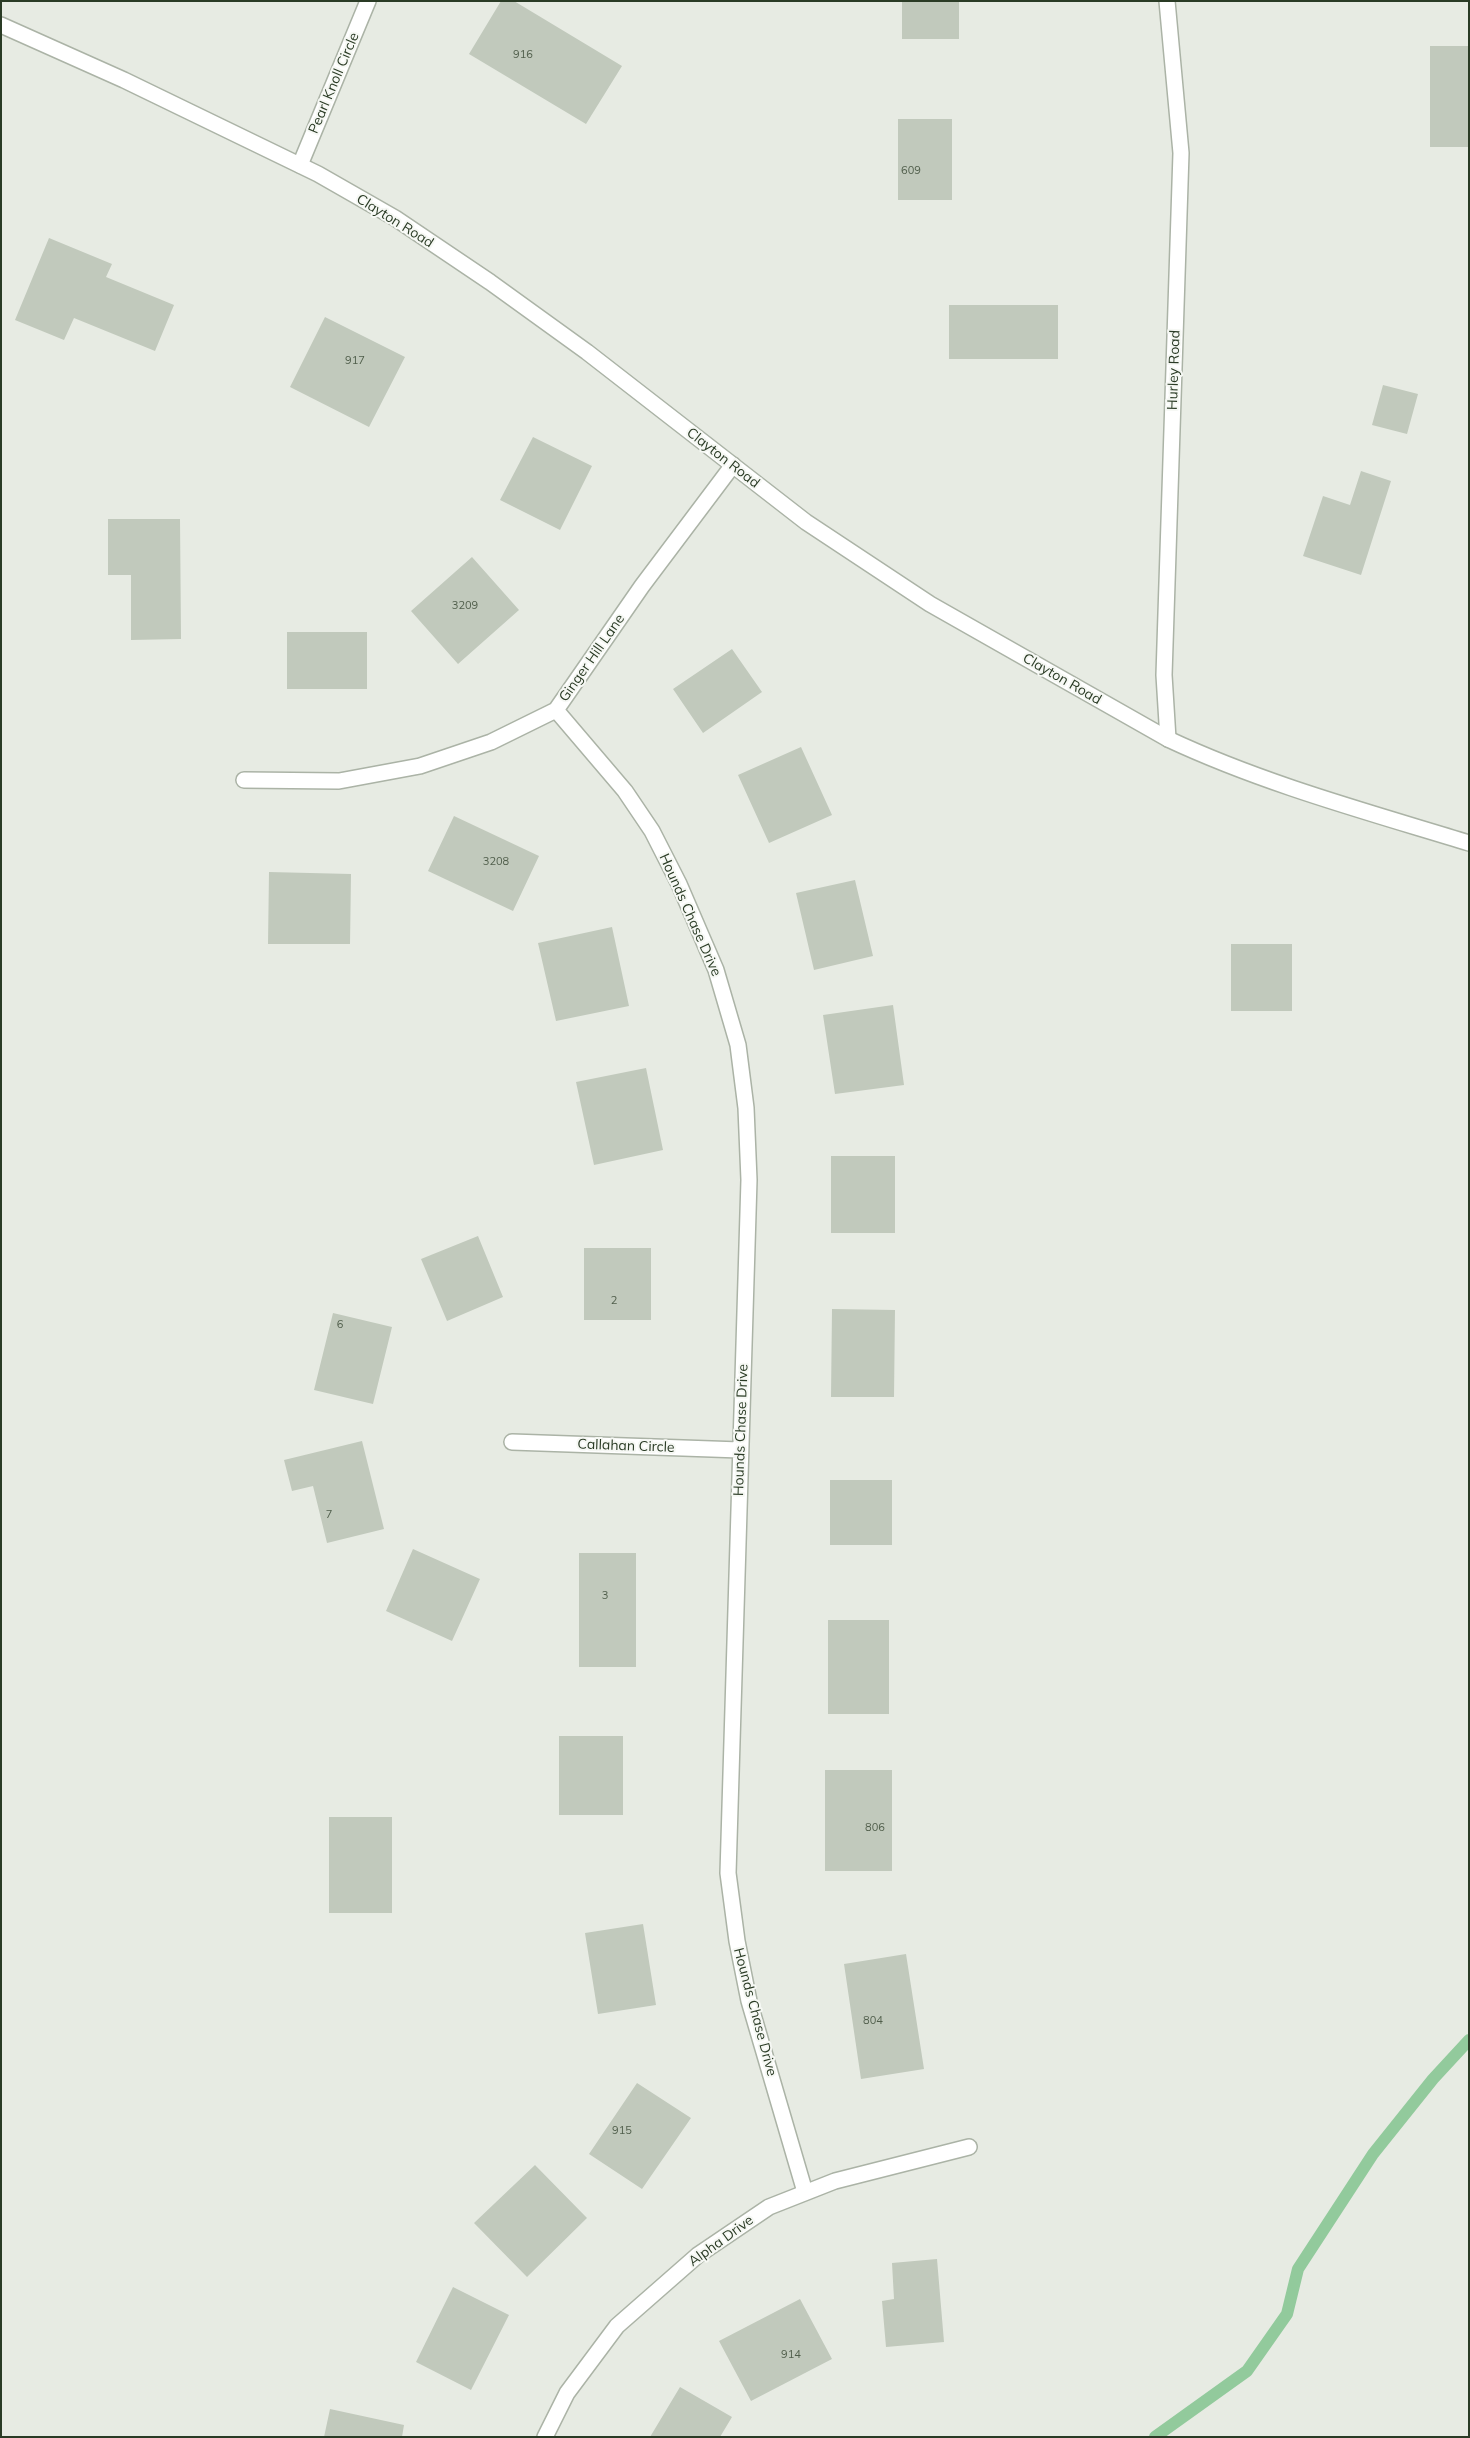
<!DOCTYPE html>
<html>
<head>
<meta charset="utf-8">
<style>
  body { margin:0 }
  #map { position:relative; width:1470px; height:2438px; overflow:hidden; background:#e7ebe3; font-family:Mulish,sans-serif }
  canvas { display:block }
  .frame { position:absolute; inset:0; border:2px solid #2a3b25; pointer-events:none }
</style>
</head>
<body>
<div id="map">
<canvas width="1470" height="2438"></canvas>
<div class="frame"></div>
</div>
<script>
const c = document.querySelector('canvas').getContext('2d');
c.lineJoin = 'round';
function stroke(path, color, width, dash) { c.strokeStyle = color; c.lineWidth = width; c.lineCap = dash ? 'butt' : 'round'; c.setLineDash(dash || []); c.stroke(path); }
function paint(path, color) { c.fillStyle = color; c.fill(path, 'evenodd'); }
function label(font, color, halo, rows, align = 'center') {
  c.font = font + ' Mulish,sans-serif'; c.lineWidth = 4; c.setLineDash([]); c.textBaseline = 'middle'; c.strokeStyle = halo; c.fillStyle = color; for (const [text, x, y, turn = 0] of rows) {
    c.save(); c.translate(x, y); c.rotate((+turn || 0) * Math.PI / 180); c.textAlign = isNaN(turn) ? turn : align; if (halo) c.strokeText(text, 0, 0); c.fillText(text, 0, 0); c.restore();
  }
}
stroke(new Path2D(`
  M1155 2437 1247 2371 1287 2314 1298 2269 1373 2154 1433 2079 1469 2040`), '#92ca9c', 12);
paint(new Path2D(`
  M501 1H514L622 66 586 124 469 54Z
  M902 1H959V39H902Z
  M1430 46H1469V147H1430Z
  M898 119H952V200H898Z
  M49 238 112 264 106 277 174 305 155 351 74 318 64 340 15 320Z
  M949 305H1058V359H949Z
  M325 317 405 357 369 427 290 387Z
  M1383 385 1418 394 1407 434 1372 425Z
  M533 437 592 466 560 530 500 500Z
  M1361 471 1391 481 1361 575 1303 556 1323 496 1350 505Z
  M108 519H180L181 639 131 640V575H108Z
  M472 557 519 610 458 664 411 611Z
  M287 632H367V689H287Z
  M732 649 762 692 703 733 673 689Z
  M801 747 832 815 769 843 738 775Z
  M454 816 539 856 513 911 428 871Z
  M269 872 351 874 350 944H268Z
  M855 880 873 956 814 970 796 893Z
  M612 927 629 1006 556 1021 538 943Z
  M1231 944H1292V1011H1231Z
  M893 1005 904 1085 835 1094 823 1015Z
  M646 1068 663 1150 594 1165 576 1082Z
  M831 1156H895V1233H831Z
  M478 1236 503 1297 447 1321 421 1259Z
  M584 1248H651V1320H584Z
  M832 1309 895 1310 894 1397H831Z
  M333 1313 392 1327 373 1404 314 1390Z
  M362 1441 384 1529 327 1543 313 1486 292 1491 284 1460Z
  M830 1480H892V1545H830Z
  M413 1549 480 1579 452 1641 386 1611Z
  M579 1553H636V1667H579Z
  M828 1620H889V1714H828Z
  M559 1736H623V1815H559Z
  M825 1770H892V1871H825Z
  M329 1817H392V1913H329Z
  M643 1924 656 2005 598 2014 585 1933Z
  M906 1954 924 2069 861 2079 844 1964Z
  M637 2083 691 2118 642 2189 589 2154Z
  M535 2165 587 2218 527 2277 474 2223Z
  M937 2259 944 2342 886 2347 882 2301 894 2299 892 2263Z
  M453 2287 509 2315 471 2390 416 2362Z
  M800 2299 832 2359 751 2401 719 2341Z
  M680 2387 732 2417 720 2437H650Z
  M330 2409 404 2425 402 2437H324Z`), '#c1c9bc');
const minor = new Path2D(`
  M1167 1 1181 153 1164 675 1168 739
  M300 165 368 1
  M556 710 625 791 652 831 679 884 716 970 738 1045 746 1108 749 1180 728 1873 737 1941 749 2001 805 2192
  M244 780 339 781 420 766 491 742 556 710 642 586 733 465
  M512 1442 740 1450
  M545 2437 567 2393 617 2326 698 2255 769 2207 835 2181 969 2147`);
const tertiary = new Path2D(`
  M1 25 124 80 318 174 395 218 490 282 587 352 806 522 930 604 1168 739C1264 784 1368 812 1469 843`);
stroke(minor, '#abb3a6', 18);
stroke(tertiary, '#abb3a6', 18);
stroke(minor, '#fff', 15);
stroke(tertiary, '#fff', 15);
label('11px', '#505e4b', null, [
  ["916",523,55],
  ["609",911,171],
  ["917",355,361],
  ["3209",465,606],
  ["3208",496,862],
  ["2",614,1301],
  ["6",340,1325],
  ["7",329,1515],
  ["3",605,1596],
  ["806",875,1828],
  ["804",873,2021],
  ["915",622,2131],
  ["914",791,2355]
]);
label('14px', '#2a3b25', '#f6f8f4', [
  ["Pearl Knoll Circle",334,83,-67],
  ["Clayton Road",395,221,32],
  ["Hurley Road",1174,370,-88],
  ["Clayton Road",723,458,38],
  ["Ginger Hill Lane",592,658,-55],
  ["Clayton Road",1062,679,30],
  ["Hounds Chase Drive",690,915,66],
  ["Hounds Chase Drive",741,1430,-88],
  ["Callahan Circle",626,1446,2],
  ["Hounds Chase Drive",755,2012,75],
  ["Alpha Drive",721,2241,-36]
]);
</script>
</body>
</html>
